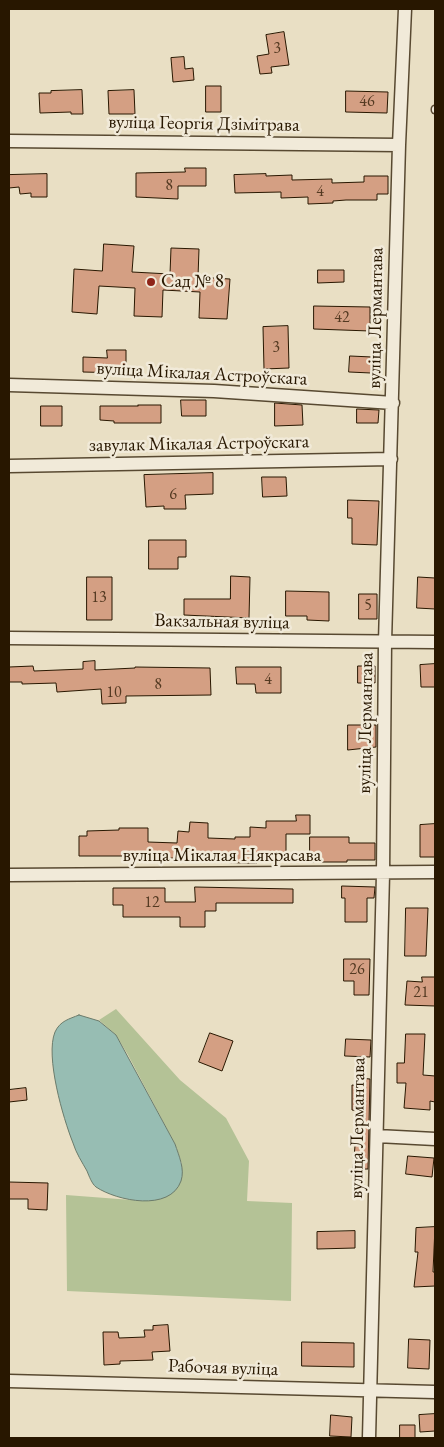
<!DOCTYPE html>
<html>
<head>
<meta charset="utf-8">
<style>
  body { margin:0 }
  #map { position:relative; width:444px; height:1447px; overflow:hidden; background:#e9dfc4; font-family:"EB Garamond",serif }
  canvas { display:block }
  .frame { position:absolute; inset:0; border:10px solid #281700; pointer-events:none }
</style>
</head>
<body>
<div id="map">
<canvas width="444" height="1447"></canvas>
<div class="frame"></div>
</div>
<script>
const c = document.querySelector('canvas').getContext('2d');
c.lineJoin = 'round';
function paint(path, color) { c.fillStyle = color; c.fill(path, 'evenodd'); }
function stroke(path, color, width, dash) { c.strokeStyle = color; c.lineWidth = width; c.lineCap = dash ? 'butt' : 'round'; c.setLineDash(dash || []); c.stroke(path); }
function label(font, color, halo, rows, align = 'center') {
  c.font = font + ' "EB Garamond",serif'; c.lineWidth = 5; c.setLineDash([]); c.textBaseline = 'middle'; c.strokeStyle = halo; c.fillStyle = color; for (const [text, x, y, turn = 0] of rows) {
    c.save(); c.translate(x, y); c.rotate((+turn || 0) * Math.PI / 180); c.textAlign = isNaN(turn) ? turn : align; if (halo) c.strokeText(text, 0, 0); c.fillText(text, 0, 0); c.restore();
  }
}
paint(new Path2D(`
  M116 1009 180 1080 226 1118 249 1161 247 1201 292 1203 291 1301 67 1291 66 1195 145 1201 182 1164 175 1144 128 1055 116 1035 99 1020Z`), '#b4c296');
const water = new Path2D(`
  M79 1015 99 1021 116 1035 175 1144C179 1156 185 1169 181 1181 170 1212 117 1201 96 1187 92 1184 89 1176 87 1171 82 1162 76 1153 73 1143 63 1118 45 1056 55 1032 60 1021 69 1019 79 1015Z`);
paint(water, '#97bdb3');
stroke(water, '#6b7b6b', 1);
const building = new Path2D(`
  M284 32 289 65 271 67 272 73 260 74 257 56 269 54 266 35Z
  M184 57 185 69 193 68 194 80 173 82 171 58Z
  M206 86H221V112H206Z
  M82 90 83 114H71V112L40 113 39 93H51V91Z
  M134 90 135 114H109L108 91Z
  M346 91 388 92 387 113 346 112Z
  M185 168H206V186H178V199L136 197V173L185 172Z
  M47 174V197H31V193L20 194 19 187 9 188V175Z
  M266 174V176L292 175V180L332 179V183L364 182V176H388V194H377V200H346L333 201V203L308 204V197L281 198V192L235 193 234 175Z
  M104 244 134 246 132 272 170 274 171 248 199 249 198 277 230 279 227 319 199 318 200 292 163 290 162 317 134 316 135 288 99 286 97 314 72 312 74 269 102 271Z
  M318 270H344V282L318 283Z
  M314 306 370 307V331L314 329Z
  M288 326 289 368 264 369 263 327Z
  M107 350H126V373L83 372V357L107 358Z
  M350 356 372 357 371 373 349 372Z
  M181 400H206V416H182Z
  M275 403 302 405 303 425 275 426Z
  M138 405H161V423H114V421L100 420V406H138Z
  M41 406H62V426H41Z
  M357 409 379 410 378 423H357Z
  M213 473V494L185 495 186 509H164V506L146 507 144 475Z
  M262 477H286L287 496 263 497Z
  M348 500 379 501 377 545 352 544V518H348Z
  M149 540H186V557H178V569H149Z
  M231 576 250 577 249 618 184 615V599H230Z
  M87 577H112V620H87Z
  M418 577 435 578V609L417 608Z
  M286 591 329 592V621L307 620V616H286Z
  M359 594H377V619H359Z
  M95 661V670L135 668V667L210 668 211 695 126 696V703L102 704 101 689 57 692 56 683 22 684V682H9V667L33 666 34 671 83 669V662Z
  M435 664V687H421L420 665Z
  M358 666H375V683H358Z
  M236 667H281V693H256L255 684H237Z
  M348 725H376V747L348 750Z
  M296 815H310V834H286V858L257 857V863H246L209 862V859L168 858V861H155V856H79V836H87V831L119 830V828H148V842L177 843 178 831 189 832 190 822 208 823V838L235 839V837H250V827L266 828V821H296Z
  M435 824V857H420V825Z
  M310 837H349V843H375V860H347V862H310Z
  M342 886 375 887 374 898H367V922H345V898H342Z
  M195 887 293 889V903H216V911H205V927H180V917H123V905H113V888H165V902H195Z
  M406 908H428L426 956H405Z
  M344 959H370L369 995H354V981H344Z
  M422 977H435V1006L405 1005 407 981 422 982Z
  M210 1033 233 1041 222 1071 199 1062Z
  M406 1034H425L423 1075 435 1076V1102L430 1101V1110L404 1108 406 1083H397V1063H404Z
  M346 1039 371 1040 370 1057 345 1056Z
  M359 1078 370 1079 368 1169H353L358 1111 352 1110V1085L359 1086Z
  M26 1088 27 1100 9 1102V1090Z
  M408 1156 434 1158 432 1177 406 1174Z
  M9 1182 48 1183 47 1210 28 1209V1199H9Z
  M435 1227 433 1272H435V1286L414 1287 418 1252H415L416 1228Z
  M355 1231V1248L317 1249V1232Z
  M168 1325 170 1351 152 1352 153 1360 120 1361V1364L104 1365 103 1332H118L119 1338 145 1337 144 1330H153V1326Z
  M409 1339 430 1340 429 1369 408 1368Z
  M302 1342 354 1343V1367L302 1366Z
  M435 1414V1431L420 1432 419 1415Z
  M331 1415 352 1417 351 1437 330 1436Z
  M400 1425H415V1438H400Z`);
paint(building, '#d49f83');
stroke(building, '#281700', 1);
const lane = new Path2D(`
  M435 109V110`);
const street = new Path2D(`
  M9 141 399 145
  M9 385 214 391 393 403
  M9 466 391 459
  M9 638 435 642
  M9 875 435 872
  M377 1136 435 1139
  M9 1381 435 1392
  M369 1438 383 874 385 642 399 145 405 9`);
stroke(lane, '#584931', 9);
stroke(street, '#584931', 15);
stroke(lane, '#f1ead9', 6);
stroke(street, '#f1ead9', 12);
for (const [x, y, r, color] of [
  [151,282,5,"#8f2418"]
]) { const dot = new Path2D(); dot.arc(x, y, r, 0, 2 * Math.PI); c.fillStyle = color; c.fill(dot); stroke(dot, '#f1ead9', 2); }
label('16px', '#533921', null, [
  ["3",277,49],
  ["46",367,102],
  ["8",169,186],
  ["4",320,192],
  ["42",342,318],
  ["3",276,348],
  ["6",173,495],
  ["13",99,598],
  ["5",368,606],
  ["4",268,680],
  ["8",158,685],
  ["10",114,693],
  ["12",152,903],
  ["26",357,970],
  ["21",421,993]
]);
label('19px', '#281700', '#f1ead9', [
  ["вуліца Георгія Дзімітрава",204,124,1],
  ["вуліца Лермантава",376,318,-89],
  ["вуліца Мікалая Астроўскага",202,374,3],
  ["завулак Мікалая Астроўскага",199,444,-1],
  ["Вакзальная вуліца",222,622,1],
  ["вуліца Лермантава",366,723,-89],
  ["вуліца Мікалая Някрасава",222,856],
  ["вуліца Лермантава",358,1128,-89],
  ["Рабочая вуліца",223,1368,2]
]);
label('19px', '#281700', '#f1ead9', [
  ["Сад № 8",161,282]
], 'left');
</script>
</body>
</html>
